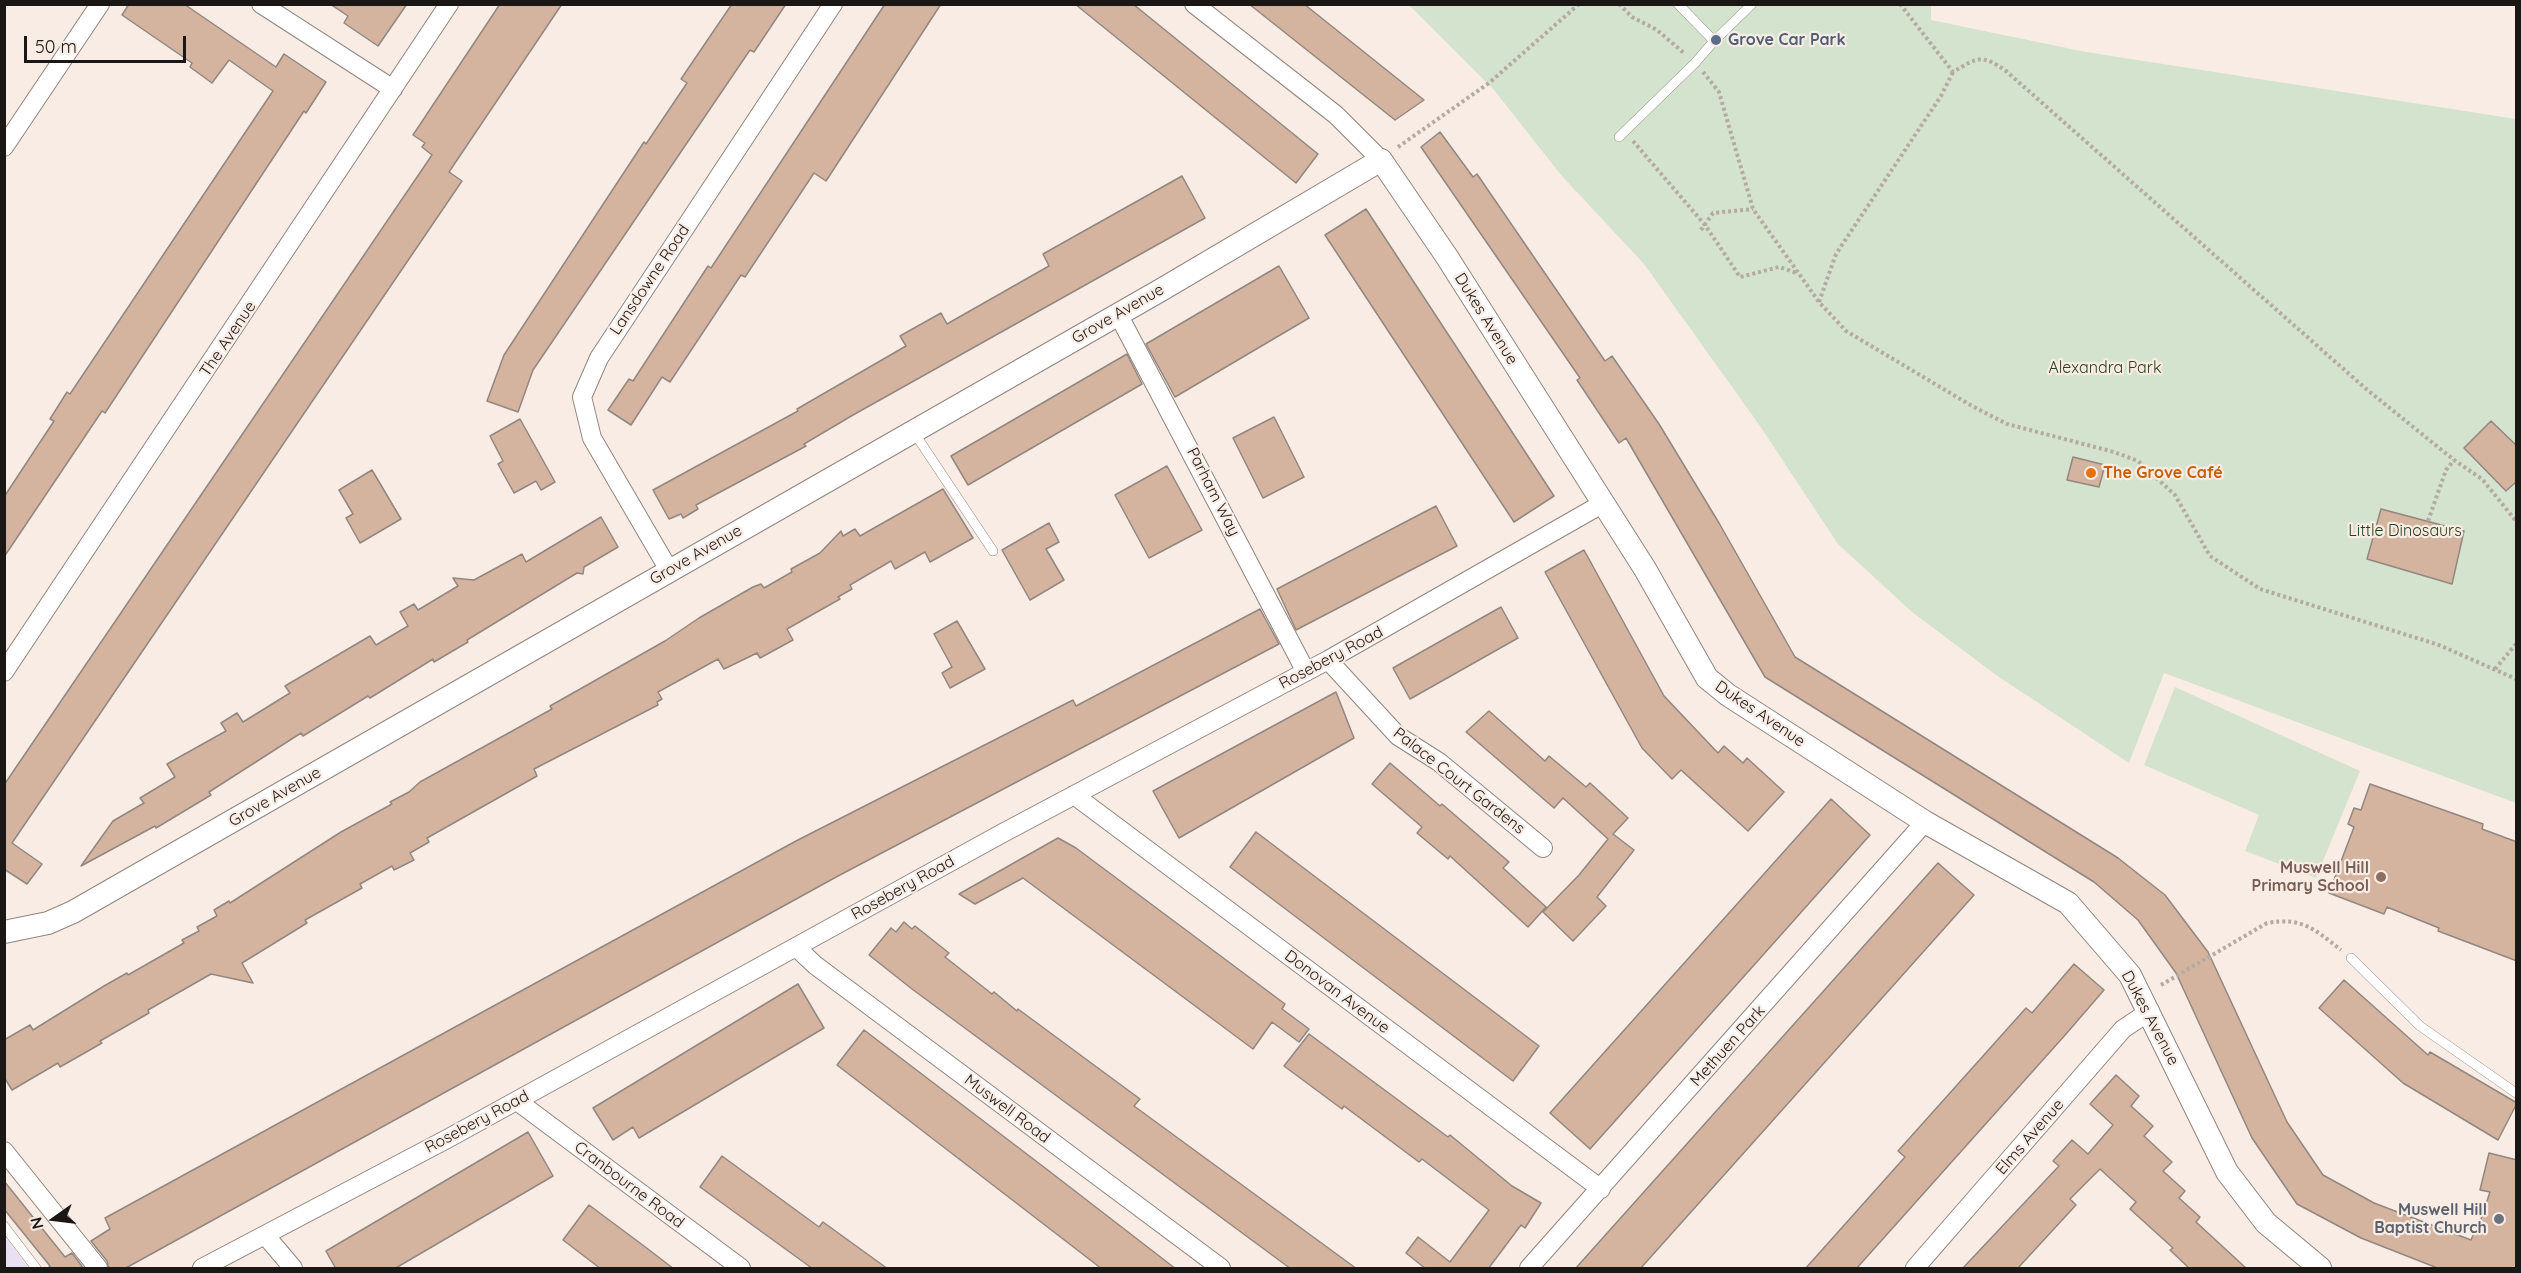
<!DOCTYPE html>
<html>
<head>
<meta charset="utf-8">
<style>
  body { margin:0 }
  #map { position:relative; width:2521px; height:1273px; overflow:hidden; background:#f8ece4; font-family:Quicksand,sans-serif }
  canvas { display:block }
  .frame { position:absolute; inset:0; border:6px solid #1b1714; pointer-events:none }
  .north { position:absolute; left:24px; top:1189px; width:60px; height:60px; -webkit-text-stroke:4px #f8ece4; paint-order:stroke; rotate:256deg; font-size:16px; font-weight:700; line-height:24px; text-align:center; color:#1b1714 }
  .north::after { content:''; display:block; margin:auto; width:21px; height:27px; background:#1b1714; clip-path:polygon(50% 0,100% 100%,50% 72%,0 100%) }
  .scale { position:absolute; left:24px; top:36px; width:162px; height:27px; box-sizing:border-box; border:3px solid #1b1714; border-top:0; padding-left:8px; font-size:18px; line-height:21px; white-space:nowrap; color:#1b1714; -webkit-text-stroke:4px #f8ece4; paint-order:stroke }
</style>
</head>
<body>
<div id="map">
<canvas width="2521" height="1273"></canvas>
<div class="frame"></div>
<div class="north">N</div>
<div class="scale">50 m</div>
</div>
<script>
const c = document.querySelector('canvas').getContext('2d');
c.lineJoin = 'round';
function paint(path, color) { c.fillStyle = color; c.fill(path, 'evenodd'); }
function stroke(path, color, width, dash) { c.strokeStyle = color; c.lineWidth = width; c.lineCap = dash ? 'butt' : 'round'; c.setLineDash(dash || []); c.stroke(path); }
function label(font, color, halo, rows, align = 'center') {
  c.font = font + ' Quicksand,sans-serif'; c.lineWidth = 4.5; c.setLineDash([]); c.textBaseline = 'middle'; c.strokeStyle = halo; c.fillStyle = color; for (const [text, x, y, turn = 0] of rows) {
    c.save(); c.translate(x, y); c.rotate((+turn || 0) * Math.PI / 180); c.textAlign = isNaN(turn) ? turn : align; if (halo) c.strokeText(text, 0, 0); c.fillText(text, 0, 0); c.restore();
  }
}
paint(new Path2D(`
  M5 1237 29 1268H5Z`), '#eae0f4');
paint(new Path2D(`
  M1409 5H1931V20L2086 52 2516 119V803L2164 673 2129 763 1996 675 1912 612 1838 544 1760 426 1644 264 1561 175 1494 90Z
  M2175 687 2360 771 2316 878 2245 851 2259 815 2144 765Z`), '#d4e3ce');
const building = new Path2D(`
  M129 4H184L276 67 284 54 326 82 306 113 304 111 105 413 102 411 4 557V497L54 421 50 419 67 392 70 394 273 91 229 60 212 83 190 67 192 63 122 15Z
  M330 4H407L378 46 344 23 348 16Z
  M500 4H562L449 172 462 181 12 843 42 864 27 884 4 869V785L432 155 422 147 425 143 413 135Z
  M732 4H786L754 52 750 50 533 370 518 412 487 401 504 355 644 142 646 144 687 83 681 79Z
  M885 4H941L826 181 814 173 745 277 741 275 670 382 662 377 631 425 608 410 629 379 633 381 708 266 711 268Z
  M1075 4H1133L1318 154 1296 183Z
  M1249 4H1304L1424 100 1395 120Z
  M1440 132 1473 177 1477 174 1605 361 1612 356 1659 424 1719 523 1795 657 2118 858 2165 895 2208 952 2287 1122 2323 1175 2374 1203 2471 1240 2474 1233 2476 1234 2490 1192 2480 1190 2489 1153 2517 1160V1269H2440L2361 1238 2297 1204 2252 1138 2176 973 2138 920 2094 882 1765 677 1626 438 1619 443 1577 380 1580 378 1421 147Z
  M1182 176 1205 218 853 415 804 444 806 446 696 505 698 509 683 518 681 514 669 519 653 490 798 411 797 409 906 346 900 336 941 313 947 324 1049 266 1043 254Z
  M1366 209 1554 496 1514 522 1325 235Z
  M1279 266 1309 318 1175 397 1146 344Z
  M1127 354 1142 384 968 485 951 456Z
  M1274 417 1304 477 1263 498 1233 438Z
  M520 419 555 482 541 490 536 481 514 493 498 464 503 461 490 436Z
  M2491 421 2517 446V481L2506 491 2464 448Z
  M2073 457 2105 465 2099 487 2067 480Z
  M1167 466 1202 530 1149 558 1115 495Z
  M372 470 401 519 360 543 346 518 353 514 339 490Z
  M943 489 973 538 930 562 925 552 895 569 891 561 850 585 852 589 838 597 840 599 787 629 793 640 760 658 757 653 724 669 718 659 658 692 662 699 657 702 658 705 534 769 537 776 427 838 429 842 410 853 414 860 394 870 392 866 360 884 362 888 305 920 307 923 242 963 253 983 211 974 148 1010 149 1013 100 1041 102 1043 60 1067 58 1063 12 1090 4 1077V1040L30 1025 33 1030 104 986 127 973 128 975 184 943 182 940 199 931 197 927 217 916 214 910 229 901 230 903 341 832 392 804 390 802 409 792 420 782 552 709 550 706 665 641 699 618 753 587 761 584 764 588 792 572 791 569 820 553 841 531 843 536 855 529 860 536Z
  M1436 506 1457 546 1296 630 1277 589Z
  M2381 509 2464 531 2452 584 2367 559Z
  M601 517 618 547 584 567 583 574 577 573 467 640 468 642 434 662 433 659 370 698 368 696 303 736 301 733 209 792 211 795 156 828 155 826 81 866 113 821 144 803 140 798 175 777 167 764 226 731 221 723 237 713 243 722 290 693 285 686 370 636 376 645 408 626 400 612 414 604 418 610 458 586 453 578 474 580 522 554 526 562Z
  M1049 523 1059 542 1046 549 1064 580 1030 600 1002 550Z
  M1584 550 1664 696 1718 753 1724 746 1743 763 1747 758 1784 792 1748 831 1681 770 1672 779 1642 748 1545 572Z
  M1501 607 1518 638 1410 699 1393 668Z
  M1260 609 1279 644 838 876 124 1269H109L107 1261 91 1241 110 1229 105 1218 796 841 1073 700 1076 706Z
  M957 621 985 669 950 688 942 673 952 667 934 634Z
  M1336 692 1354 738 1179 838 1153 791Z
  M1489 711 1545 761 1549 756 1586 787 1590 783 1628 818 1613 834 1634 850 1597 897 1606 906 1573 941 1543 912 1579 875 1608 839 1563 798 1554 808 1466 732Z
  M1390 763 1440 806 1442 804 1509 862 1503 868 1546 907 1528 927 1450 856 1448 859 1417 833 1422 827 1372 784Z
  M2370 784 2483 824 2482 829 2517 842V961L2438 931 2439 928 2387 907 2384 914 2329 893 2354 827 2348 824 2354 808 2361 810Z
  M1831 799 1870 835 1590 1149 1550 1113Z
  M1256 832 1539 1046 1513 1081 1230 867Z
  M1058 838 1076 848 1285 1004 1282 1009 1309 1029 1299 1042 1272 1022 1253 1049 1023 878 975 904 959 894Z
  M1938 863 1974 895 1758 1137 1640 1269H1575Z
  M904 922 912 929 915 926 949 953 945 957 992 994 994 992 1017 1011 1018 1009 1140 1099 1134 1106 1357 1269H1291L912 989 869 955 891 928 896 932Z
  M2074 964 2104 990 2066 1034 1856 1269H1805L1905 1157 1898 1151 2026 1008 2032 1013Z
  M2344 980 2428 1055 2430 1052 2517 1103 2498 1140 2403 1083 2319 1008Z
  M798 984 824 1028 639 1138 633 1127 613 1140 593 1108Z
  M864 1030 1049 1171 1176 1269H1102L837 1065Z
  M1309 1034 1448 1137 1450 1135 1512 1186 1541 1203 1525 1228 1521 1225 1488 1269H1426L1406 1253 1418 1237 1450 1262 1489 1210 1422 1159 1419 1162 1344 1106 1342 1109 1284 1066Z
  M2116 1075 2139 1096 2131 1106 2153 1126 2144 1136 2172 1162 2163 1171 2185 1191 2179 1198 2200 1217 2196 1222 2247 1269H2190L2170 1250 2173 1248 2130 1209 2136 1202 2100 1169 2070 1199 2076 1205 2017 1269H1962L2059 1166 2053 1161 2072 1140 2088 1154 2113 1125 2090 1104Z
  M528 1132 553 1176 394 1269H336L326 1251Z
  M722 1156 819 1227 823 1222 888 1269H813L700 1187Z
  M4 1181 65 1257 72 1253 84 1269H47L50 1266 4 1209Z
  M589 1205 644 1246 674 1269H601L563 1240Z`);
paint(building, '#d5b49f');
stroke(building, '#928780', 1.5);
const service = new Path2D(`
  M1678 4 1714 41 1752 4
  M1619 137 1695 63 1714 41
  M913 431 993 551
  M2351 958 2420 1026 2516 1093
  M4 1226 36 1268`);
const minor = new Path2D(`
  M261 4 393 89
  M1194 4 1336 115 1381 160
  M4 147 100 4
  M1118 314 1306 672
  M669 570 592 438 582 397 599 358 833 4
  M1328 660 1398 736 1439 762 1543 848
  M4 672 449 4
  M1074 795 1601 1189
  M796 947 815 965 1221 1268
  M517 1101 741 1268
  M4 1151 98 1268
  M265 1235 293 1268
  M202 1268 447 1139 1001 834 1328 660 1602 504
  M1529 1268 1925 822
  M1915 1268 2123 1029 2150 1011`);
const tertiary = new Path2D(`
  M4 932 48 923 73 912 1161 290 1381 160 1447 257 1645 569 1707 678 1728 695 1925 822 2068 903 2130 975 2227 1172 2266 1223 2320 1268`);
stroke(service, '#90857f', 10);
stroke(minor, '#90857f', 20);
stroke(tertiary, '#90857f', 24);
stroke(new Path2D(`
  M1619 4 1632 17 1657 30 1685 54
  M1900 4 1953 72C1978 57 1982 54 2006 71L2365 388 2454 460 2482 479 2516 521
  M1703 72 1719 92 1753 209 1819 302 1846 331 1972 406 2007 424 2114 452 2138 461 2175 495 2210 556 2260 589 2439 645 2516 679
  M1633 141 1705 225 1740 277 1779 267 1797 273
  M1398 147 1489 83 1579 4
  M1701 230 1713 213 1753 209
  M1819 302 1836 254 1941 96 1953 72
  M2428 521 2446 470 2454 460
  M2495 669 2516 644
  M2161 985 2267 923C2303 917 2314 929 2341 950`), '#b3aaa3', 4, [3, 3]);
stroke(service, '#fff', 9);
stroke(minor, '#fff', 18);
stroke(tertiary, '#fff', 22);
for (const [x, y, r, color] of [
  [1716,40,6,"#5c6f8a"],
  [2091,473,6,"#e8710a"],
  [2381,877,6,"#8d6e63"],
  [2499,1219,6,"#6b7280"]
]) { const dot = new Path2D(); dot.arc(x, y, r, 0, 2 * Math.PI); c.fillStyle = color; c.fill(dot); stroke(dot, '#f8ece4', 2); }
label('bold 16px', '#4e5e75', '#f8ece4', [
  ["Grove Car Park",1728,40]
], 'left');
label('16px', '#1b1714', '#f8ece4', [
  ["Lansdowne Road",650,280,-56],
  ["Grove Avenue",1118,314,-30],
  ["Dukes Avenue",1486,319,58],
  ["The Avenue",228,339,-56],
  ["Parham Way",1213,492,63],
  ["Grove Avenue",696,555,-30],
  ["Rosebery Road",1331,658,-28],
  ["Dukes Avenue",1760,714,34],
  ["Palace Court Gardens",1459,781,38],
  ["Grove Avenue",275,797,-30],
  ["Rosebery Road",903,888,-29],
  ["Donovan Avenue",1337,992,37],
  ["Dukes Avenue",2150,1018,62],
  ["Methuen Park",1728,1046,-48],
  ["Muswell Road",1007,1109,37],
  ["Rosebery Road",477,1122,-28],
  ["Elms Avenue",2030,1137,-49],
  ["Cranbourne Road",629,1185,37]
]);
label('16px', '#244216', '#f8ece4', [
  ["Alexandra Park",2105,368],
  ["Little Dinosaurs",2405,531]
]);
label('bold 16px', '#c56008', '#f8ece4', [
  ["The Grove Café",2103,473]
], 'left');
label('bold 16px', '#785e54', '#f8ece4', [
  ["Muswell Hill",2369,868],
  ["Primary School",2369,886]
], 'right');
label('bold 16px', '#5b616d', '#f8ece4', [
  ["Muswell Hill",2487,1210],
  ["Baptist Church",2487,1228]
], 'right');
</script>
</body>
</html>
